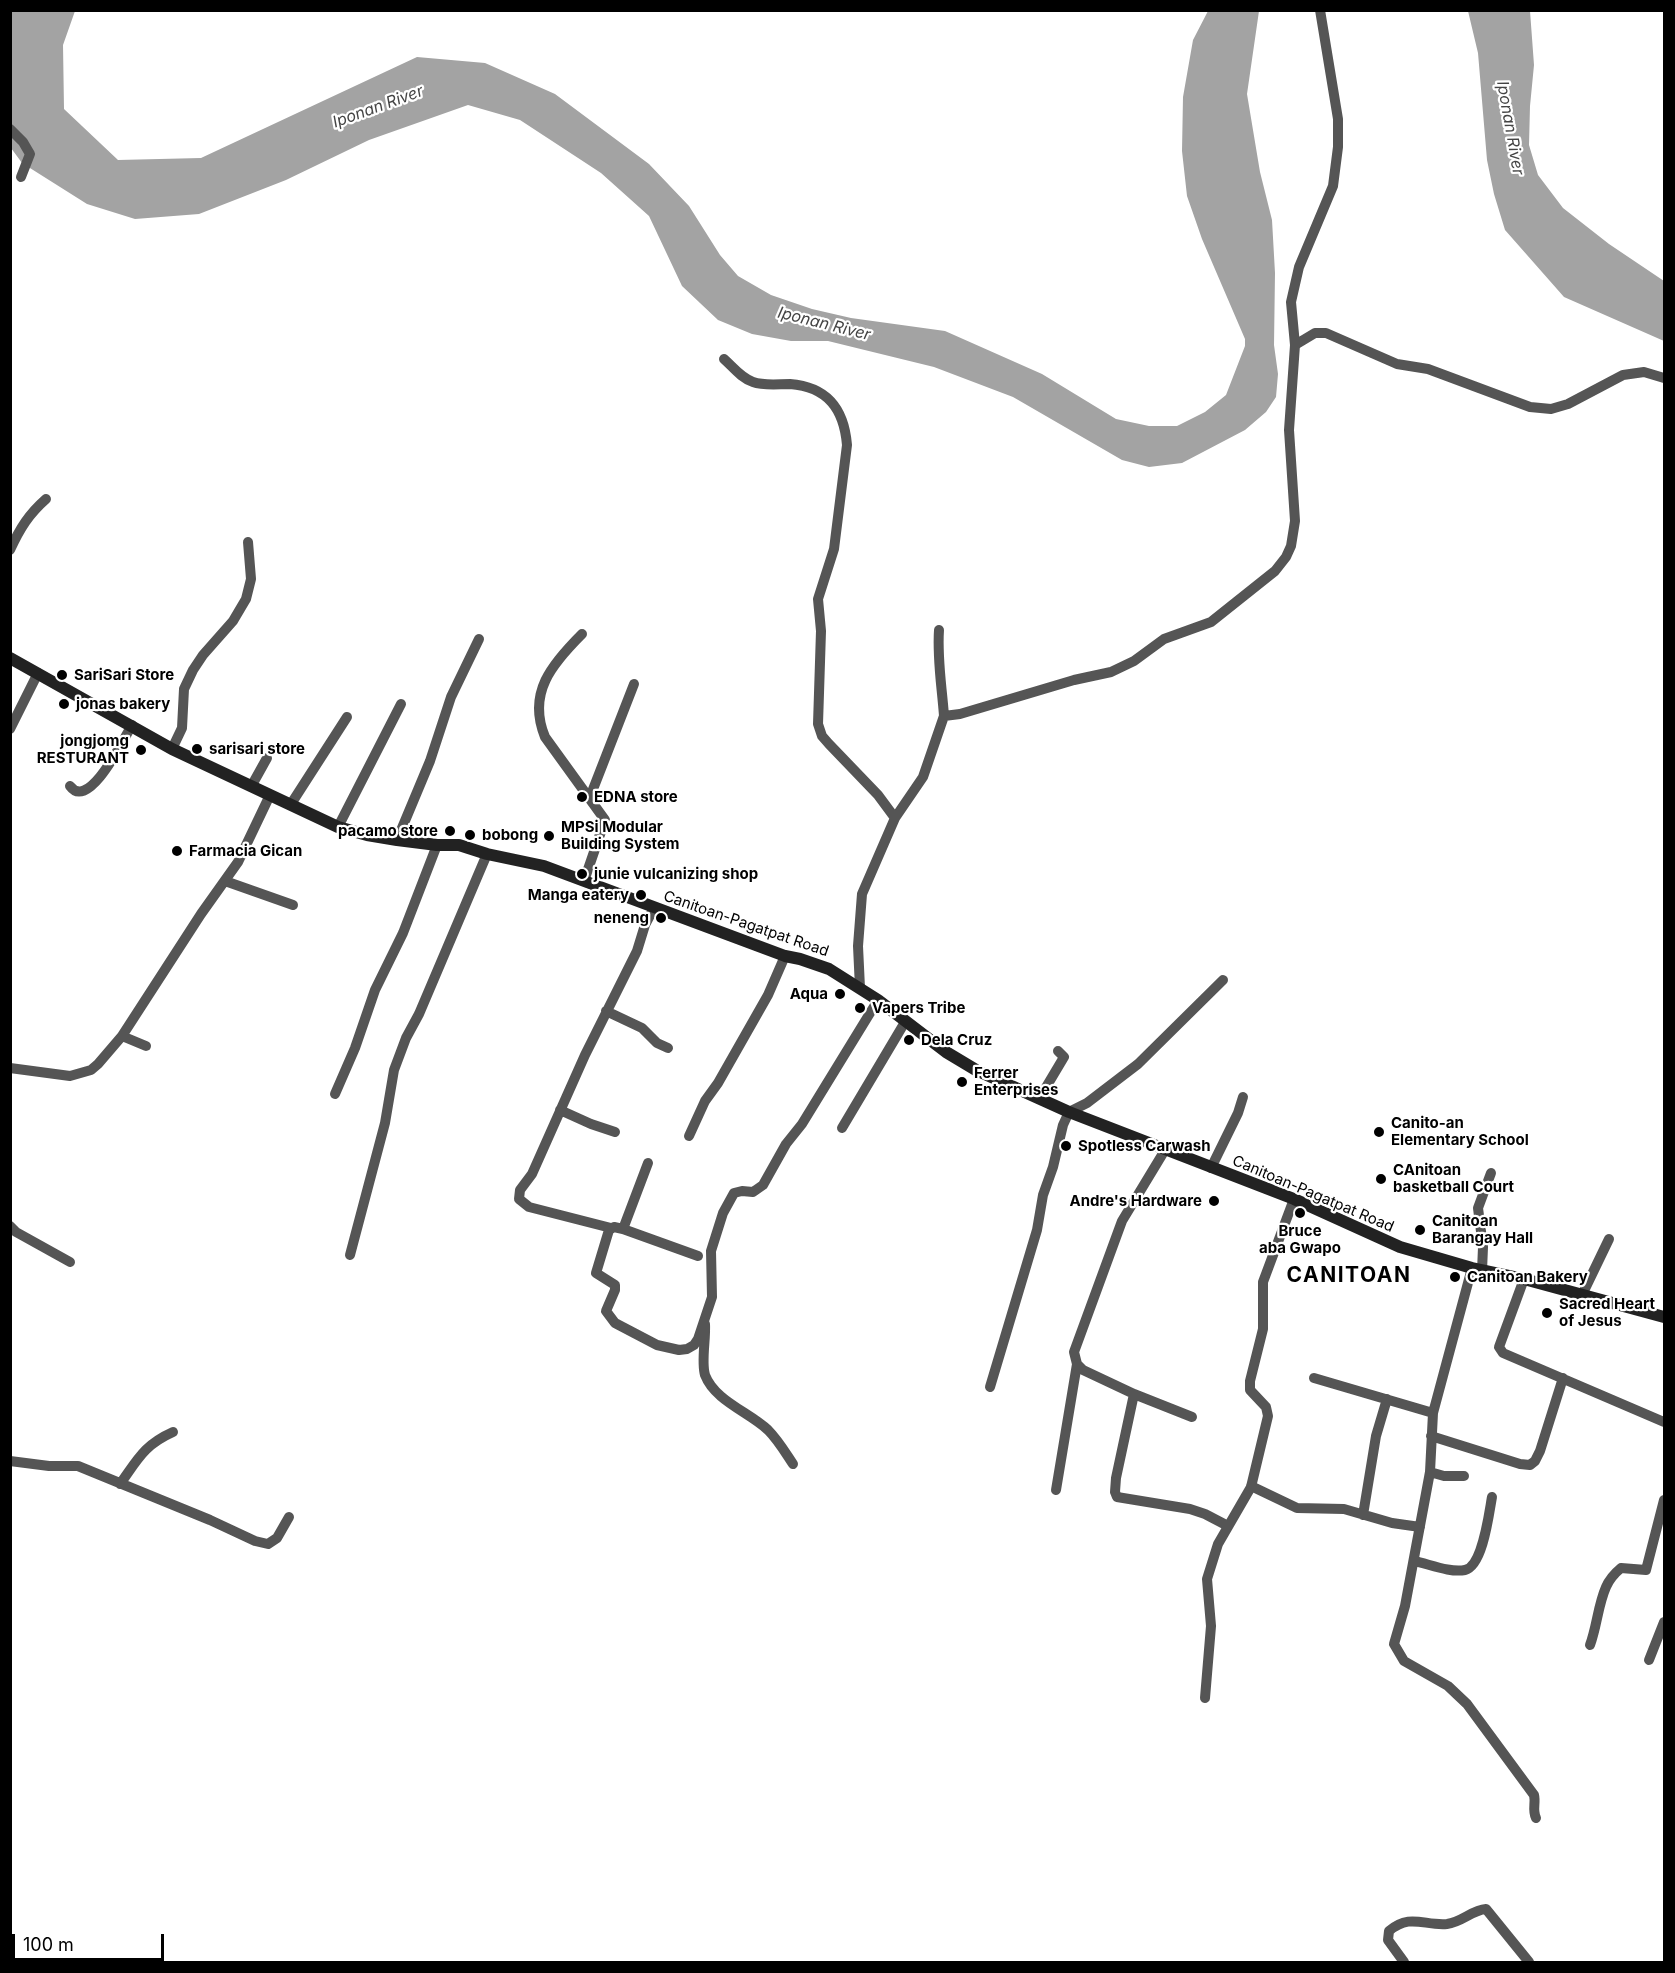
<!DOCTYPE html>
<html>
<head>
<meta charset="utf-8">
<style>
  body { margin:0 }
  #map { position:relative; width:1675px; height:1973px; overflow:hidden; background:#fff; font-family:Inter,sans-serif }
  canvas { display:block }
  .frame { position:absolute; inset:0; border:12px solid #000; pointer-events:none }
  .scale { position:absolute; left:12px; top:1934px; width:152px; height:27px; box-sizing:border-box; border:3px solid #000; border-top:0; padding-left:8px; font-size:18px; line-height:21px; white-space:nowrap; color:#000; -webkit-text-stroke:4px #fff; paint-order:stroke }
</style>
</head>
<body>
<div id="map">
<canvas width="1675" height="1973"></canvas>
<div class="frame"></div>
<div class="scale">100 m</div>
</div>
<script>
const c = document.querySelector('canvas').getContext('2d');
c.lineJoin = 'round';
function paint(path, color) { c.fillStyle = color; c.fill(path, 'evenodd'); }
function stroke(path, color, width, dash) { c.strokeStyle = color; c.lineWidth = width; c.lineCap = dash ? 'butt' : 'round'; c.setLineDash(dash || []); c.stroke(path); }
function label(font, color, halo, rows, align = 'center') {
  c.font = font + ' Inter,sans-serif'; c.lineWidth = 4.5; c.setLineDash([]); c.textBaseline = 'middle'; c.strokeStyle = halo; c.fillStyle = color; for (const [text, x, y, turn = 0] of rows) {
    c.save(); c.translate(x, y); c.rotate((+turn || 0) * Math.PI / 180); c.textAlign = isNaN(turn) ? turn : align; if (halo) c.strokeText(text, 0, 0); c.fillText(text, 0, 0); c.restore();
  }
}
paint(new Path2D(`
  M11 11H75L63 45 64 109 118 160 201 158 417 57 485 63 555 94 649 164 689 206 720 255 738 276 771 295 812 309 851 318 945 331 1042 374 1116 419 1149 426H1177L1205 412 1226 395 1245 346V339L1202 239 1187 196 1182 151 1183 97 1193 40 1208 11H1259L1247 94 1260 172 1272 220 1275 273 1274 345 1278 374 1276 397 1266 412 1245 430 1182 463 1149 467 1122 460 1013 397 934 367 828 341H791L752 334 718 320 682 286 649 216 601 173 520 120 468 105 369 140 286 180 199 214 135 219 87 204 22 163 11 148Z
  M1468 11H1530L1534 65 1530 106 1529 145 1538 175 1563 208 1609 244 1664 281V341L1564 297 1505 230 1494 194 1487 160 1478 53Z`), '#a3a3a3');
stroke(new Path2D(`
  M10 129 23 142 30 154 21 177
  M1295 345 1315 333H1326L1397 364 1428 369 1530 407 1551 409 1568 404 1623 375 1644 372 1664 378
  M724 359C733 367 741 378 753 382 764 386 778 384 790 384 828 387 844 409 847 445L834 549 818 599 821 631 818 724 822 736 829 744 878 795 895 818
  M10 550C20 528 29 514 46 499
  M939 630C937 660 942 687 944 716
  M582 634C552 664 527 693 545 737L605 820 584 881
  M10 729 38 673
  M172 749 182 728 184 689 193 670 203 655 233 621 246 599 251 579 248 542
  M252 785 267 758
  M70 786C89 812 124 738 132 725
  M590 797 634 684
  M291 804 347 717
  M338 827 401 704
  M397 840 430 761 451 697 479 639
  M225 881 293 905
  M860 988 858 946 862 894 895 818 923 777 944 716 960 714 1074 680 1111 672 1134 661 1164 639 1211 622 1275 571 1286 557 1291 546 1295 521 1289 430 1295 345 1291 302 1299 267 1333 186 1338 147V119L1320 10
  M606 1011 642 1028 657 1043 668 1048
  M122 1036 146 1046
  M10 1068 70 1076 91 1070 98 1064 122 1036 201 914 238 862 270 795
  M335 1094 355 1048 375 990 403 933 437 845
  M1039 1099 1064 1057 1058 1051
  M560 1110 591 1124 615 1132
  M842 1128 905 1022
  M689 1136 705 1101 718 1083 768 995 785 956
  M1165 1150 1122 1221 1074 1352 1077 1364 1083 1370 1134 1394 1116 1478 1115 1492 1117 1497 1190 1509 1205 1514 1228 1526
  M648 1163 623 1229 614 1227 609 1230 596 1273 615 1285V1290L606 1311 615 1323 657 1345 679 1350 687 1349 694 1345 698 1339 712 1297 711 1251 723 1213 734 1193 742 1191 753 1192 763 1185 786 1144 802 1124 878 1000
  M1211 1168 1238 1113 1243 1097
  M10 1226 16 1232 70 1262
  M611 1228 529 1207 519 1199 520 1190 532 1174 585 1055 637 951 645 925 654 908
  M623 1229 698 1256
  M350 1255 385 1123 394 1070 406 1038 419 1014 487 854
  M1472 1268 1433 1413 1430 1472 1405 1606 1394 1644 1404 1661 1448 1686 1467 1704 1534 1795C1536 1803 1532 1810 1536 1818
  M1482 1271 1483 1247 1478 1208 1491 1173
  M1524 1279 1499 1347 1503 1353 1664 1422
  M1582 1295 1609 1239
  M705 1324C706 1339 701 1362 705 1375 715 1401 749 1412 768 1430 778 1440 785 1452 793 1464
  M1314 1378 1433 1413
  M990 1387 1037 1230 1043 1195 1053 1167 1063 1125 1069 1112 1087 1103 1138 1064 1223 980
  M1134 1394 1192 1417
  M1431 1436 1520 1464 1530 1465 1535 1461 1540 1451 1563 1378
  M10 1461 49 1466H78L210 1520 255 1541 268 1544 277 1538 289 1517
  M1430 1472 1444 1476H1464
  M120 1484C138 1459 144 1445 173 1432
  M1251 1486 1297 1508 1344 1509 1392 1523 1420 1527
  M1056 1490 1077 1364
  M1363 1515 1376 1436 1387 1399
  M1414 1561C1429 1564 1450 1573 1465 1570 1483 1566 1489 1513 1492 1497
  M1590 1645C1597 1626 1598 1605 1606 1587 1609 1580 1615 1573 1621 1568L1646 1570 1664 1500
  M1649 1660 1664 1622
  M1205 1698 1211 1626 1207 1579 1218 1544 1251 1487 1268 1416 1266 1407 1250 1390V1381L1263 1329V1282L1294 1199
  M1404 1962 1388 1940 1389 1931C1410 1913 1424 1926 1447 1924 1462 1922 1472 1910 1486 1909L1529 1962`), '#555', 10);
stroke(new Path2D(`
  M10 658 172 749 338 827 367 835 397 840 437 845H459L487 854 544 866 785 956 800 959 829 969 878 1000 946 1052 976 1070 1069 1112 1294 1199 1400 1247 1472 1268 1524 1279 1664 1317`), '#222', 12);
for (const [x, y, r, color] of [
  [62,675,6,"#000"],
  [64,704,6,"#000"],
  [197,749,6,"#000"],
  [141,750,6,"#000"],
  [582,797,6,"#000"],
  [450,831,6,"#000"],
  [470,835,6,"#000"],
  [549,836,6,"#000"],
  [177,851,6,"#000"],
  [582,874,6,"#000"],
  [641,895,6,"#000"],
  [661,918,6,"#000"],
  [840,994,6,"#000"],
  [860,1008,6,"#000"],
  [909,1040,6,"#000"],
  [962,1082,6,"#000"],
  [1379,1132,6,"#000"],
  [1066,1146,6,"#000"],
  [1381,1179,6,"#000"],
  [1214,1201,6,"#000"],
  [1300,1213,6,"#000"],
  [1420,1230,6,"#000"],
  [1455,1277,6,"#000"],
  [1547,1313,6,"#000"]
]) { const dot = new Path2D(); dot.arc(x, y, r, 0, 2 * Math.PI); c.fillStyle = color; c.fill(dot); stroke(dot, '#fff', 2); }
label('bold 15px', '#000', '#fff', [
  ["SariSari Store",74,675],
  ["jonas bakery",76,704],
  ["jongjomg",129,741,"right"],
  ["RESTURANT",129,758,"right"],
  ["sarisari store",209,749],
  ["EDNA store",594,797],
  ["MPSi Modular",561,827],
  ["Building System",561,844],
  ["pacamo store",438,831,"right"],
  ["bobong",482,835],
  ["Farmacia Gican",189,851],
  ["junie vulcanizing shop",594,874],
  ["Manga eatery",629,895,"right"],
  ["neneng",649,918,"right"],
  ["Aqua",828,994,"right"],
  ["Vapers Tribe",872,1008],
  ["Dela Cruz",921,1040],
  ["Ferrer",974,1073],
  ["Enterprises",974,1090],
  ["Canito-an",1391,1123],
  ["Elementary School",1391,1140],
  ["Spotless Carwash",1078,1146],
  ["CAnitoan",1393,1170],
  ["basketball Court",1393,1187],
  ["Andre's Hardware",1202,1201,"right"],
  ["Canitoan",1432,1221],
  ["Barangay Hall",1432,1238],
  ["Bruce",1300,1231,"center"],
  ["aba Gwapo",1300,1248,"center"],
  ["Canitoan Bakery",1467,1277],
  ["Sacred Heart",1559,1304],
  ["of Jesus",1559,1321]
], 'left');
label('15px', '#000', '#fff', [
  ["Canitoan-Pagatpat Road",746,924,19],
  ["Canitoan-Pagatpat Road",1313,1194,23]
]);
label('italic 16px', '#444', '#fff', [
  ["Iponan River",378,107,-20],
  ["Iponan River",1510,128,80],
  ["Iponan River",824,324,14]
]);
c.letterSpacing = '1.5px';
label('bold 21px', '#000', '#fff', [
  ["CANITOAN",1349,1276]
]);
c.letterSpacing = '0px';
</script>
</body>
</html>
